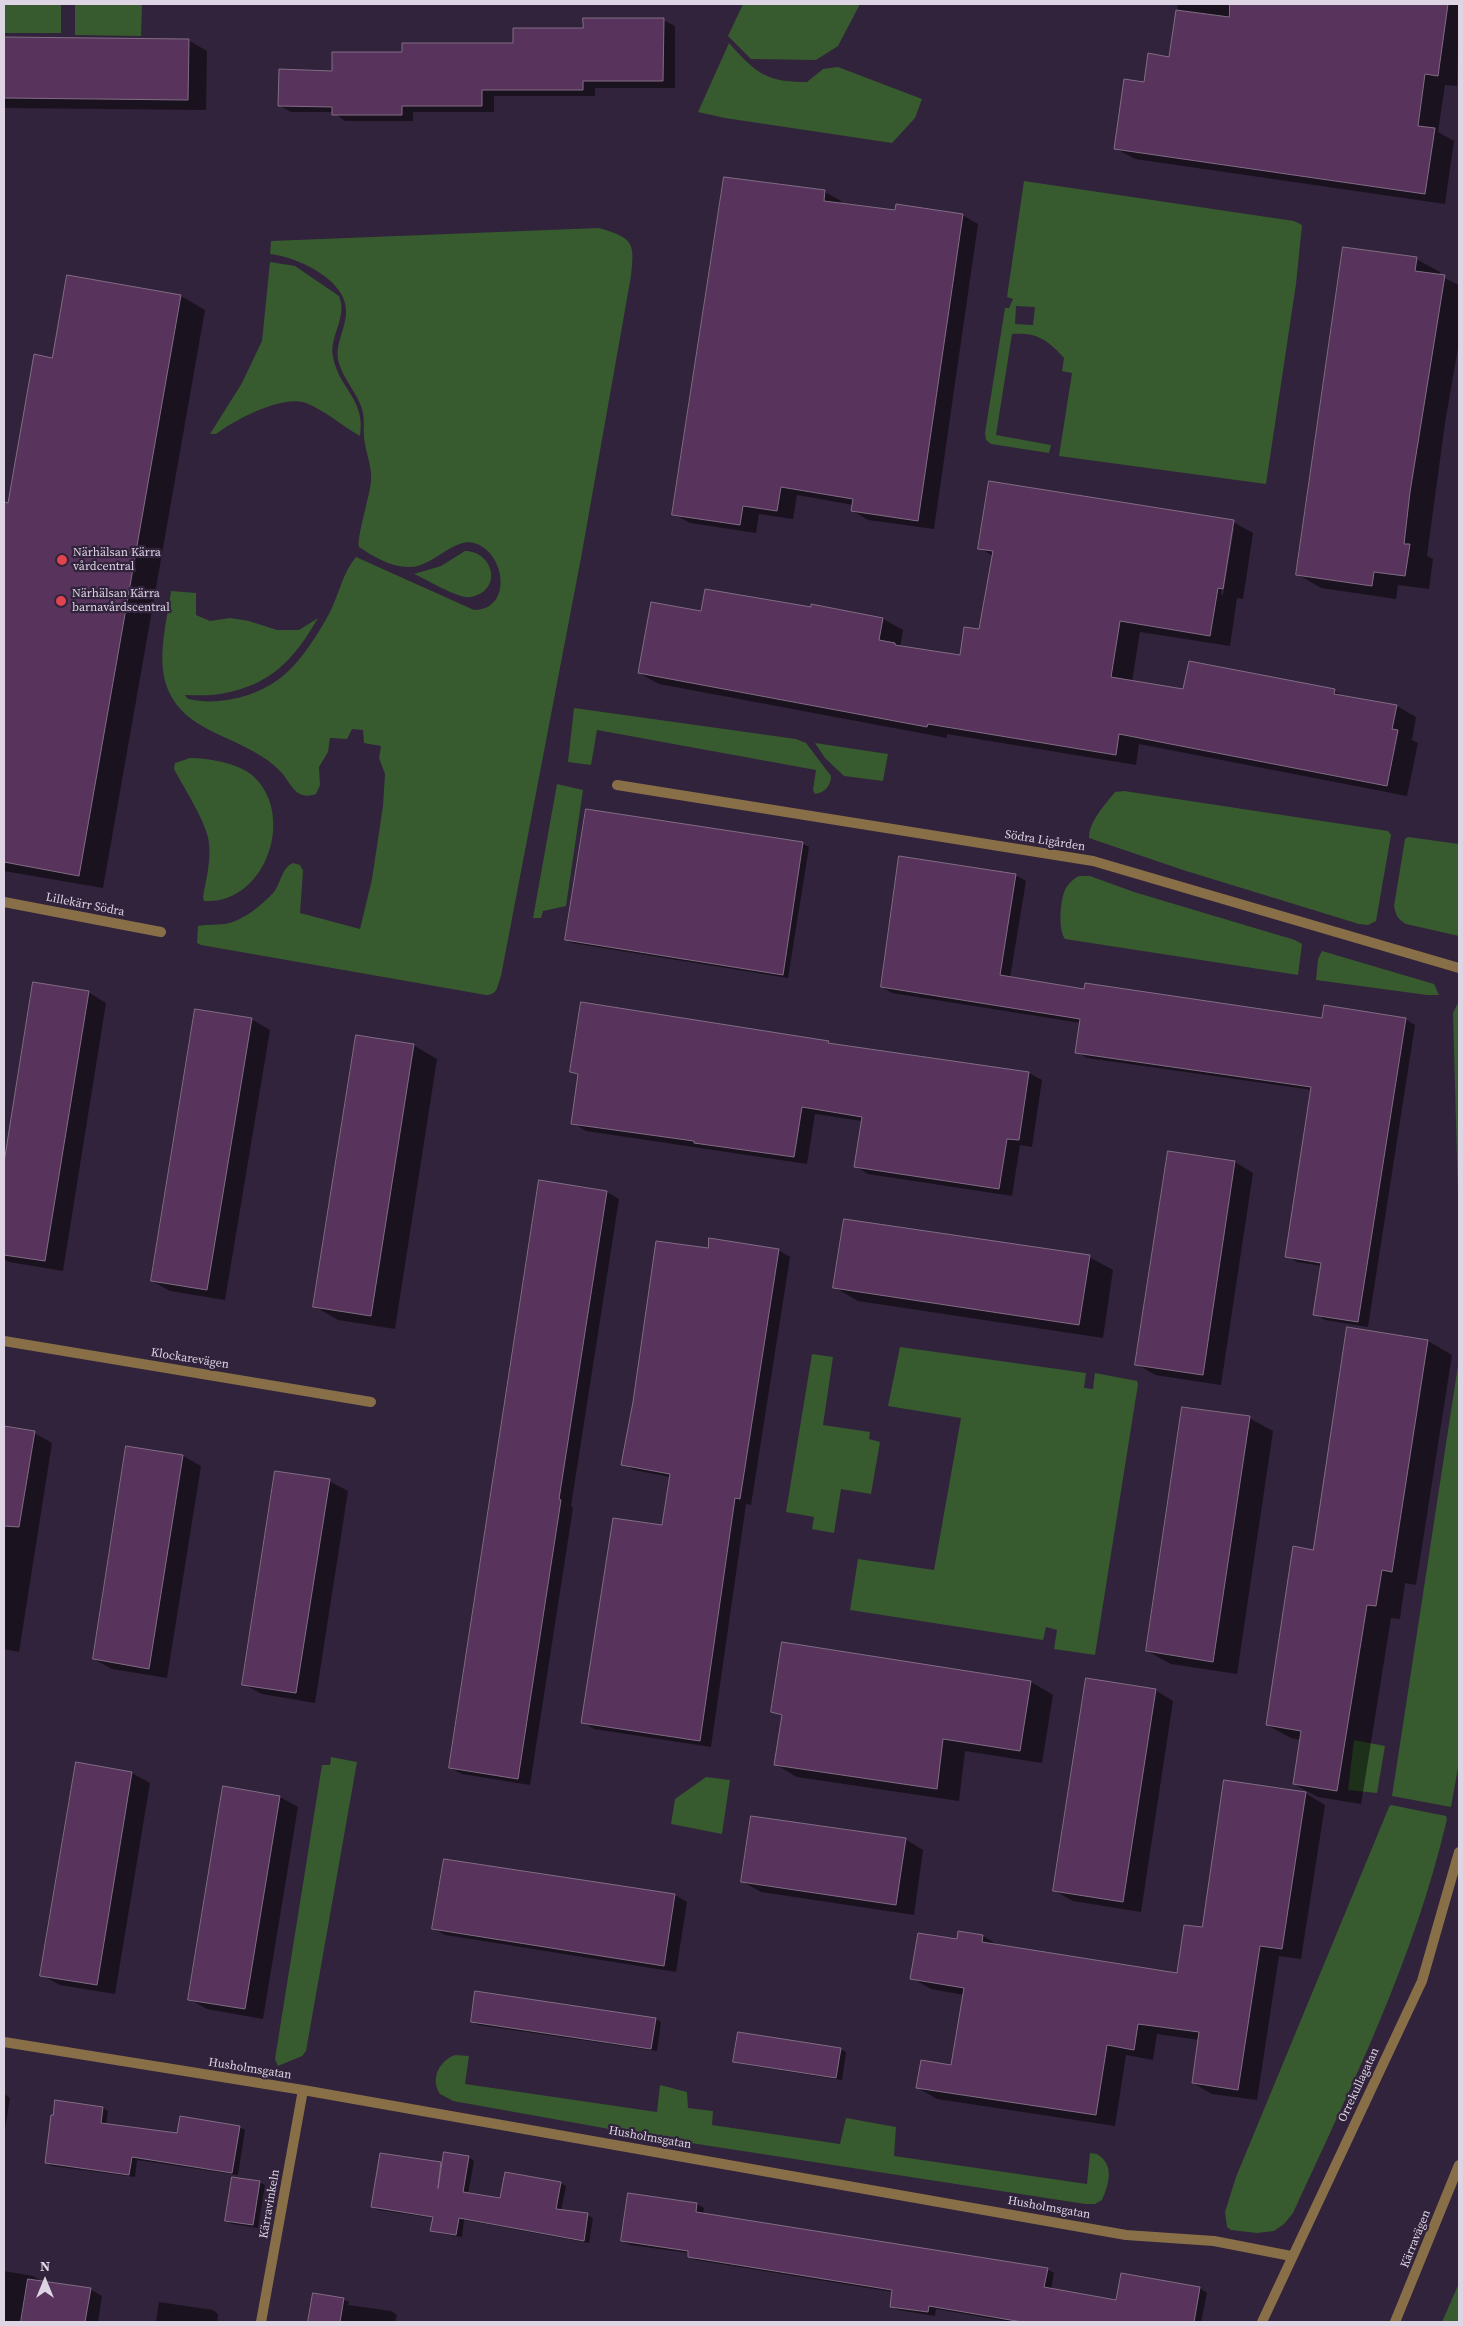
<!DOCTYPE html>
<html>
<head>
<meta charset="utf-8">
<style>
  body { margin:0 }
  #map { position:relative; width:1463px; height:2326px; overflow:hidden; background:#31233b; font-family:"Source Serif 4",serif }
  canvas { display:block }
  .frame { position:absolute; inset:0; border:5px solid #ddd5e4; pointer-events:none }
  .north { position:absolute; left:20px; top:2256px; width:50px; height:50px; -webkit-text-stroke:4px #31233b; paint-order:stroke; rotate:0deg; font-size:14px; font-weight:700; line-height:20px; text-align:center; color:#ddd5e4 }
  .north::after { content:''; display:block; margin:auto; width:18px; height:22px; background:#ddd5e4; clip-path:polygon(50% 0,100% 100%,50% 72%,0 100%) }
</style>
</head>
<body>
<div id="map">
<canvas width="1463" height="2326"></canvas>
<div class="frame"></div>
<div class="north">N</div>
</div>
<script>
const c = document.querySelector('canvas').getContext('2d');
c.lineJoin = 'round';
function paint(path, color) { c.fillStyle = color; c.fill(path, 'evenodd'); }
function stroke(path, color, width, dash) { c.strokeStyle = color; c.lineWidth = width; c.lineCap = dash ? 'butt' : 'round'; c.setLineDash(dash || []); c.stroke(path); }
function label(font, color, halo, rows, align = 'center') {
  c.font = font + ' "Source Serif 4",serif'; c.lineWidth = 4.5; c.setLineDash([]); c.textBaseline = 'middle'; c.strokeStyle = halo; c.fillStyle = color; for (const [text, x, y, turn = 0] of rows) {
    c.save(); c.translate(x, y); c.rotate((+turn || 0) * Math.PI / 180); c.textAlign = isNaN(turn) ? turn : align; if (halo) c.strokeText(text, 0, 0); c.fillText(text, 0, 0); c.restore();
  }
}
paint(new Path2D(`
  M4 4H61V33H4Z
  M75 4H142L141 36 75 35Z
  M743 4H860L838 46 816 60 751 59 728 36Z
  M729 43C756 73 765 82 807 82L823 69 838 67 922 99 915 118 892 143 725 118 698 112Z
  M1024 181 1294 221 1302 225 1296 284 1266 484 1059 456 1072 373 1062 371 1064 358C1048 340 1037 332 1012 334L996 435 1051 445 1049 453 991 444 986 440 985 433 1005 308H1009L1013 299 1007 297ZM1016 306 1035 307 1033 325 1015 324Z
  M599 228C633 238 635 242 631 276L581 558 501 976C497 986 498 995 486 995L201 945 197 943 198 926C207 924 216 925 225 924 243 921 262 905 274 892 281 883 282 867 293 863L300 865 303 871 300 913 360 929 372 879 383 806 385 774 379 758 381 746 364 743 363 730 352 729 347 739 330 738 328 752 319 767 320 785 316 794C295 801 292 784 281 772 275 766 268 760 261 756 229 735 186 729 169 692 155 662 167 622 171 591L196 593V615L210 621 230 618 249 621 277 630H299L318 618C293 661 271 685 220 694 209 696 196 695 185 695L188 699C218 706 255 697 279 679 298 666 319 633 330 612 339 594 343 572 356 557L474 610C513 610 506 552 474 543 455 537 433 566 411 567 392 568 374 557 359 547 356 540 370 495 371 481 372 467 367 456 365 444 362 431 366 419 361 406 356 392 345 381 340 366 333 348 344 333 346 315 350 281 298 257 270 254L271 241Z
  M270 262 295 266 339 296C348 317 329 336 333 357 339 389 366 399 360 436 342 426 326 411 306 403 283 394 234 420 216 434H210L242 383 262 341Z
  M465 551C493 551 504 590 471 597 460 600 426 579 414 574L441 566Z
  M574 708 796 739 806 743 831 776C831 786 824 793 815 794L813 790 816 770 597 730 591 765 568 762Z
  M815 743 888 754 883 781 844 776 825 758Z
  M190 758C208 758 237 763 252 775 297 814 266 905 204 901L203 897C206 880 211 861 209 843 207 823 184 788 174 769L175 763Z
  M557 784 583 790 566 906 543 911 541 918H533Z
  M1124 791 1388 831 1391 835 1376 921 1368 925 1359 924 1183 870 1089 838C1089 821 1105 805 1115 792Z
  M1408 837 1459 844V936L1406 924C1398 919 1396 916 1394 906L1405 839Z
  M1079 876H1090L1134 892 1295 940 1302 944 1298 975 1065 939C1058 930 1060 901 1065 890 1068 884 1073 879 1079 876Z
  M1322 951 1434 984 1439 995H1427L1316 980 1318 959Z
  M1459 1001V1233L1453 1013Z
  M900 1347 1086 1373 1084 1388 1093 1389 1095 1373 1137 1381 1138 1384 1095 1655 1054 1649 1057 1630 1046 1627 1043 1640 850 1610 858 1559 934 1570 961 1418 888 1406Z
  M812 1354 833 1357 823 1425 870 1432 869 1439 880 1442 871 1494 841 1489 834 1533 812 1529 814 1517 786 1512Z
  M1459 1359V1762L1451 1807 1392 1796Z
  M1354 1740 1385 1746 1377 1793 1348 1790Z
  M331 1757 357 1762 306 2051 302 2056 278 2066 275 2059 322 1765H330Z
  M706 1777 730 1780 722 1834 671 1824 675 1799Z
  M1391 1805 1446 1816 1447 1819C1415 1957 1352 2085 1293 2213L1284 2224 1274 2231 1257 2233 1231 2230 1227 2227 1225 2212 1236 2177 1389 1807Z
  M455 2055 469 2056 465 2084 657 2112 660 2085 687 2092 688 2108 713 2111 712 2125 840 2144 846 2118 896 2127 894 2156 1087 2184 1090 2153 1097 2154C1115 2165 1109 2184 1102 2200L1095 2204H1085L665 2139 453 2101 440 2094C430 2079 439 2061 455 2055Z
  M1459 2283V2322H1442Z`), '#375a2f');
paint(new Path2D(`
  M1178 4H1459L1457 86 1445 85 1438 132 1454 141 1445 204 1135 159 1115 148 1145 83 1170 58Z
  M663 20 675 26V88H595V96H494V112H413V121H345L333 112H291L279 105 333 72 403 53 514 44 584 29Z
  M4 38 188 40 207 51 206 110 4 108Z
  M725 178 825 192 841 201 840 204 896 212 962 215 978 224 934 529 868 520 853 511V505L797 495 793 519 759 514 756 533 690 523 674 514Z
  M1416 259 1440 272V276L1459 285V342L1445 423 1427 556 1433 559 1429 589 1398 585 1396 599 1321 588 1297 574Z
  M68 277 181 296 205 310 103 888 4 871V504L9 505 53 359Z
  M1233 522 1253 533 1243 599 1237 598 1230 646 1140 632 1132 682 1184 691H1334L1347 698 1397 706 1416 717 1412 740 1418 743 1407 796 1139 744 1136 765 947 734V738L659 684 639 673 702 613 883 619 903 630 900 647 961 656 980 631 993 556 980 548ZM1231 528H1234L1223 595 1221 594Z
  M587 810 803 844 809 847 788 978 572 943 566 940Z
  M1015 875 1026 881 1010 978 1086 990 1323 1019H1405L1415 1025 1368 1327 1325 1320 1315 1314 1322 1266 1297 1262 1287 1256 1312 1090 1087 1058 1077 1052 1081 1023 892 993 882 987Z
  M34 984 88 992 106 1003 63 1271 9 1262 4 1259V1171Z
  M251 1019 270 1030 225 1300 170 1291 152 1281Z
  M828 1042 833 1044 1029 1073 1042 1080 1032 1147 1020 1145 1012 1196 868 1174 855 1166 862 1121 815 1114 807 1164 586 1131 573 1123 579 1076 571 1071Z
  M413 1045 437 1059 395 1329 338 1320 314 1306Z
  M1169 1152 1235 1162 1253 1173 1221 1385 1155 1375 1137 1364Z
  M607 1192 619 1199 571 1506 573 1508 530 1785 462 1774 450 1768Z
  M709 1250H778L790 1257 751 1505 746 1504 711 1747 594 1729 583 1722 663 1527 670 1477 634 1470 623 1464Z
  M1089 1257 1113 1270 1103 1338 858 1301 834 1287Z
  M1348 1328 1428 1341 1452 1355 1416 1585 1405 1583 1400 1619 1391 1618 1361 1804 1318 1797 1294 1784 1301 1740 1291 1738 1267 1725 1314 1551Z
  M1249 1418 1273 1431 1237 1674 1171 1664 1147 1651Z
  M4 1428 34 1433 52 1443 19 1652 4 1649Z
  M183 1456 201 1466 167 1678 112 1669 94 1659Z
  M329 1481 348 1491 315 1703 262 1694 243 1684Z
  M783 1643 1031 1682 1053 1695 1042 1763 965 1751 959 1801 797 1777 775 1764 783 1717 772 1711Z
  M1155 1690 1173 1701 1141 1912 1073 1901 1055 1891Z
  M77 1763 132 1773 150 1783 115 1994 60 1985 42 1975Z
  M1305 1793 1325 1805 1301 1959 1279 1956 1257 2100 1212 2094 1193 2083 1199 2040 1157 2034 1153 2060 1126 2055 1115 2126 937 2099 918 2088 952 2066 964 1995 931 1989 912 1978 958 1940 959 1932 983 1936 1001 1947 1178 1974 1203 1929Z
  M280 1797 298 1807 263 2019 207 2009 189 1999Z
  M905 1839 923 1850 914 1915 761 1892 743 1882Z
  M675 1895 687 1902 676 1972 446 1935 434 1929Z
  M656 2019 661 2022 657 2051 478 2025 472 2021Z
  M840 2049 846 2052 842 2080 740 2064 735 2061Z
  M4 2094 10 2098 4 2135Z
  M103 2108 108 2111 106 2125 178 2135 239 2127 245 2130 238 2175 137 2160 135 2177 52 2166 46 2163Z
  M468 2157 474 2161 468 2194 501 2199 560 2183 566 2186 561 2211 587 2215 593 2218 589 2243 464 2220 462 2237 437 2233 432 2230 434 2218 378 2210 372 2206 441 2164 443 2165Z
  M259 2182 265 2185 258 2228 232 2224 226 2221Z
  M629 2195 697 2204 704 2208 703 2214 1047 2269 1054 2273 1051 2290 1117 2301 1122 2274 1200 2288 1207 2293 1201 2322H1011L936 2309 935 2316 898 2310 891 2306 893 2292 696 2260 689 2256V2253L630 2245 622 2241Z
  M4 2271 33 2276 45 2283 90 2289 102 2296 98 2322H4Z
  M314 2294 343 2299 349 2302 348 2305 391 2311 397 2315 395 2322H310Z
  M159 2302 213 2310 218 2314 217 2322H156Z`), '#0007');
const building = new Path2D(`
  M1230 4H1448L1438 76 1425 74 1418 126 1435 128 1425 194 1114 149 1124 79 1144 82 1148 53 1169 57 1176 10 1229 17Z
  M583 18H664L663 81H583V90H482V106H402V115H332V107L278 106 279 69 332 71V52H402V43H513V28H583Z
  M4 37 189 39 188 100 4 98Z
  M724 177 825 190 824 201 895 210 896 204 963 214 918 521 851 511 853 499 781 487 777 511 743 506 740 525 672 515Z
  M1343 247 1417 257 1415 271 1445 275 1410 492 1404 544H1410L1405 576 1374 572 1372 586 1296 575Z
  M67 275 181 295 79 876 4 862V502L8 503 34 354 52 358Z
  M989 481 1234 520 1223 589 1218 588 1210 636 1120 621 1111 677 1183 689 1189 661 1335 689 1334 694 1397 705 1392 729 1398 730 1387 786 1119 734 1116 755 928 724 927 727 638 673 651 602 701 611 705 589 811 607V604L883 618 879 640 895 643V645L960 655 964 627 979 629 993 551 978 549Z
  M586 809 803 842 783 975 565 940Z
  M899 856 1016 874 1000 975 1084 989 1085 983 1322 1018 1324 1005 1406 1018 1358 1322 1313 1315 1321 1263 1285 1257 1311 1087 1075 1053 1080 1019 881 987Z
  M33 982 89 991 45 1261 4 1255V1163Z
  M581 1002 829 1041 828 1043 1029 1072 1019 1140 1007 1139 999 1189 854 1167 862 1117 802 1107 794 1157 694 1143V1141L571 1124 578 1074 570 1072Z
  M195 1009 252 1018 207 1290 151 1281Z
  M356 1035 414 1044 371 1316 313 1307Z
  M1168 1151 1235 1161 1203 1375 1135 1365Z
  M539 1180 607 1191 559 1499 561 1500 518 1779 449 1768Z
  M844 1219 1090 1255 1079 1325 833 1288Z
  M709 1238 779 1249 740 1499 735 1498 700 1741 581 1723 613 1518 662 1525 670 1474 621 1465 633 1402 656 1241 708 1248Z
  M1347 1327 1428 1340 1392 1572 1382 1570 1376 1606 1367 1605 1337 1791 1293 1784 1301 1731 1266 1725 1293 1546 1313 1550Z
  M1182 1407 1250 1416 1213 1662 1146 1651Z
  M4 1426 35 1431 19 1527 4 1526Z
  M126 1446 183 1455 149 1669 93 1659Z
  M275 1471 330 1479 296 1693 242 1685Z
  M782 1642 1031 1681 1020 1751 943 1739 937 1789 774 1765 782 1715 771 1712Z
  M1086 1678 1156 1689 1123 1902 1053 1891Z
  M76 1762 132 1772 97 1985 40 1976Z
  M1224 1780 1306 1792 1282 1949 1260 1946 1238 2090 1192 2083 1199 2032 1138 2024 1134 2050 1107 2045 1096 2115 916 2088 921 2060 951 2065 964 1988 910 1979 918 1933 957 1939 958 1931 983 1935 982 1942 1177 1973 1184 1925 1202 1927Z
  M223 1786 280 1796 245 2009 188 2000Z
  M751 1816 906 1838 896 1905 741 1882Z
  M444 1859 675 1894 664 1966 432 1929Z
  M475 1991 656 2018 651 2049 471 2022Z
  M738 2032 841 2048 836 2078 733 2062Z
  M55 2100 103 2107 101 2123 177 2133 180 2116 240 2126 232 2173 132 2157 129 2175 45 2163 51 2115H53Z
  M444 2152 469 2156 463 2192 500 2198 505 2172 561 2182 556 2209 588 2213 584 2241 459 2218 456 2235 430 2231 433 2217 371 2207 380 2153 441 2162 438 2188Z
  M232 2177 260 2181 253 2225 225 2221Z
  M628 2193 697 2203 696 2212 1048 2268 1044 2287 1116 2300 1121 2273 1200 2287 1194 2322H1022L929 2306 928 2312 890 2307 892 2290 688 2257V2251L621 2241Z
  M28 2279 91 2288 85 2322H21Z
  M313 2293 344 2298 340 2322H308Z`);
paint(building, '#58345d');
stroke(building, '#816c84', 1);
stroke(new Path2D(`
  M617 785 1093 861 1459 968
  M4 902 161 932
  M4 1341 371 1402
  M4 2042 303 2090 1126 2235 1214 2241 1291 2256
  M261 2322 303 2090
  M1262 2322 1422 1981 1459 1852`), '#886f48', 10);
stroke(new Path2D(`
  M1395 2322 1459 2165`), '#886f48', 10);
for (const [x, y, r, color] of [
  [62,560,6,"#e0444e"],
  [61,601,6,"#e0444e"]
]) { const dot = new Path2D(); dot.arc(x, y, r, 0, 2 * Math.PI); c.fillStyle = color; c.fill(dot); stroke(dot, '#31233b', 2); }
label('12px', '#ddd5e4', '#31233b', [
  ["Närhälsan Kärra",73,553],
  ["vårdcentral",73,567],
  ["Närhälsan Kärra",72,594],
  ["barnavårdscentral",72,608]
], 'left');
label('12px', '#ddd5e4', '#31233b', [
  ["Södra Ligården",1045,841,9],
  ["Lillekärr Södra",85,905,11],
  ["Klockarevägen",190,1359,9],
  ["Husholmsgatan",250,2069,9],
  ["Orrekullagatan",1359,2085,-65],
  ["Husholmsgatan",650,2138,10],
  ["Kärravinkeln",270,2204,-80],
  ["Husholmsgatan",1049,2208,10],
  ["Kärravägen",1416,2239,-68]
]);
</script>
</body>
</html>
